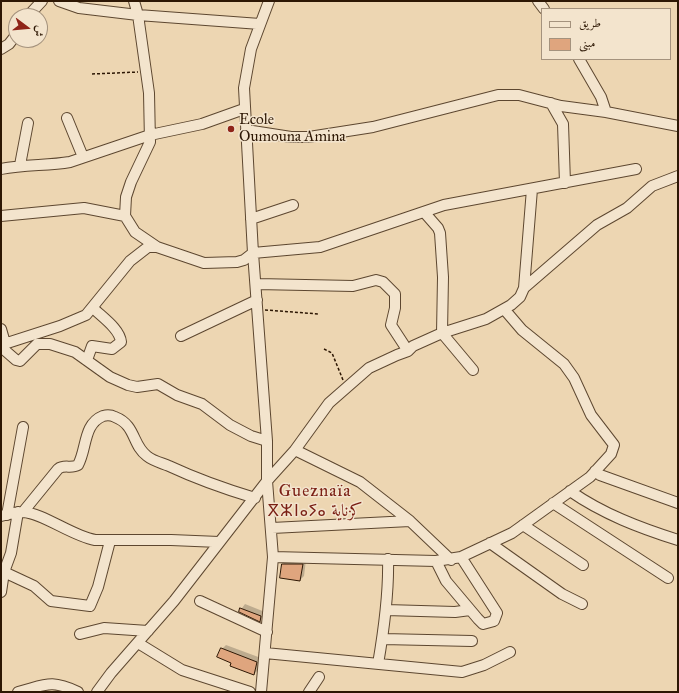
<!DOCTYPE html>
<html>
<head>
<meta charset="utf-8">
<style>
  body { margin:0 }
  #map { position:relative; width:679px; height:693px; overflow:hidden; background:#edd6b2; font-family:"IM FELL Great Primer",Amiri,serif }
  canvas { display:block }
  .frame { position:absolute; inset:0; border:2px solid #2d1704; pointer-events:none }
  .legend { position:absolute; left:541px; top:8px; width:130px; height:52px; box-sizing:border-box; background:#f3e4cd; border:1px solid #a4927d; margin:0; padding:5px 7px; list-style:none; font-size:12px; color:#2d1704 }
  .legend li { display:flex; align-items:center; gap:8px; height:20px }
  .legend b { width:20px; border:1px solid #a4927d }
  .north { position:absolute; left:8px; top:8px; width:40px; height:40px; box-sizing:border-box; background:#f3e4cd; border:1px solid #a4927d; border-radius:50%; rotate:106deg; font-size:11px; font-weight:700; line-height:16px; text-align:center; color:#2d1704 }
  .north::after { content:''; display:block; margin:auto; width:14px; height:18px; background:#8f2418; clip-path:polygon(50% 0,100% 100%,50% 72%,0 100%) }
</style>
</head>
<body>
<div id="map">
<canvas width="679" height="693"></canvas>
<div class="frame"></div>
<ul class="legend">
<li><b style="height:5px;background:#f3e4cd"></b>طريق</li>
<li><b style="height:11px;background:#dfa57e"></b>مبنى</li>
</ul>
<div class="north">ش</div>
</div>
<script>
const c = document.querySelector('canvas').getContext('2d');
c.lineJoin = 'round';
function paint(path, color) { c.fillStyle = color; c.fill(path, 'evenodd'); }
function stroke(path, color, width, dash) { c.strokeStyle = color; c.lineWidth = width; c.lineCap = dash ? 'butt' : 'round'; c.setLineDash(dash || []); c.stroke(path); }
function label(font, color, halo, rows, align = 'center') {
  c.font = font + ' "IM FELL Great Primer",Amiri,"Noto Sans Tifinagh",serif'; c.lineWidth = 3; c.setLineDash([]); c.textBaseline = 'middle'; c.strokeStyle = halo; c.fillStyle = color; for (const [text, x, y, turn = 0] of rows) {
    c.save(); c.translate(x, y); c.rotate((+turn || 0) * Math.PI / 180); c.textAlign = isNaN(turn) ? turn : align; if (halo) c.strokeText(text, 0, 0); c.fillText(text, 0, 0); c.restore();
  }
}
paint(new Path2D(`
  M287 560H306L304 576 300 580 283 564Z
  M245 604 265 612 264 616 260 620 240 611Z
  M226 645 261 658 258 670 254 674 232 662 222 649Z`), '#0003');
const building = new Path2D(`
  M282 564H303L300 581 280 578Z
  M240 608 261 616 260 622 239 612Z
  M221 648 257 662 254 675 230 666 231 663 217 657Z`);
paint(building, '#dfa57e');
stroke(building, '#2d1704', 1);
const minor = new Path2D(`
  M59 1 79 8 138 15 149 93 150 142 131 182 126 197 125 216
  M134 1 138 15 260 24
  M538 1 544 9
  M28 16 42 1
  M1 49 9 44 16 35
  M579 59 601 97 606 112
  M551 103 563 124 565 183
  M67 118 83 157
  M246 130 291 137H309L373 127 498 95H519L561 106 606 112 678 126
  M20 165 28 123
  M1 169C25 164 47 166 70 162L150 135 202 124 244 109
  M424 212 438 228 440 233 443 277 442 333 473 370
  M1 216 84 208 125 216 135 232 157 247
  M251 219 293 205
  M257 284 353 286 376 280 383 282 395 294V308L391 325 408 351
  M524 288 532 189
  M1 329 5 343
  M181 336 257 300
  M1 345 60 326 86 315 130 261 148 247H157L204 263 237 262 244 260 253 253 320 247 444 205 636 169
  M1 347 16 360 20 361 37 344H50L75 352 110 377 128 385 137 387 158 384 177 395 202 404 230 425 251 436 267 441
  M87 360 92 346 112 349 121 342C120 329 102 317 93 308
  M295 450 360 482 410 521 451 560
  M595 471 600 475 678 503
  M570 491C603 514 640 528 678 540
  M553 503 668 578
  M23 512 58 469C64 464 71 469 78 465 87 449 83 424 103 416 107 415 111 415 115 417 136 425 132 445 147 456 153 461 162 463 169 466 197 479 225 489 255 498
  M7 515 23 427
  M1 516C8 514 15 512 23 512 43 513 72 536 95 540H171L219 542
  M523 525 583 565
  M272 528 410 521
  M490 543 562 594 582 604
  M273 557 436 561 461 557 512 533 590 477 611 454 614 445 591 415 574 378 564 364 522 330 504 309
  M436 561 446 581 478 619 483 624 494 621 497 613 461 557
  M4 572 34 586 51 601 90 606 98 587 110 541
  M1 592 4 572 11 553 18 512
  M200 601 267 632
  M386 610 455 612 470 610
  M80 634 104 628 148 631
  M383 639 472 641
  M138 643 182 670 250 692
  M265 653 462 672 484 665 510 652
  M378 664C384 629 389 594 388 559
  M18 692C46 685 50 679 78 692
  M97 692 111 673 174 601 267 481 295 450 329 403 369 368 397 355 408 351 413 346 442 333 486 319 511 305 520 297 524 288 597 225 627 208 652 186 678 176
  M261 692 273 557 267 481V441L253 253 244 88 251 49 269 1
  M309 692 319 677`);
stroke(minor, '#5d4730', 12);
stroke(new Path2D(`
  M92 74 138 72
  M265 310 319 314
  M324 349 332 353 343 380`), '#2d1704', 1.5, [3, 2]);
stroke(minor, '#f3e4cd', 10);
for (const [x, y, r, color] of [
  [231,129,4,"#8f2418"]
]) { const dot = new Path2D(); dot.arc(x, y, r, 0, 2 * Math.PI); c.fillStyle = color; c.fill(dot); stroke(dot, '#f3e4cd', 1.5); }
label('15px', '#2d1704', '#f3e4cd', [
  ["Ecole",239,120],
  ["Oumouna Amina",239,137]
], 'left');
c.letterSpacing = '1px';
label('17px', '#7a1f14', '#f3e4cd', [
  ["Gueznaïa",315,492],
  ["ⴳⵣⵏⴰⵢⴰ كزناية",315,512]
]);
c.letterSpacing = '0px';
</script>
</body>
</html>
